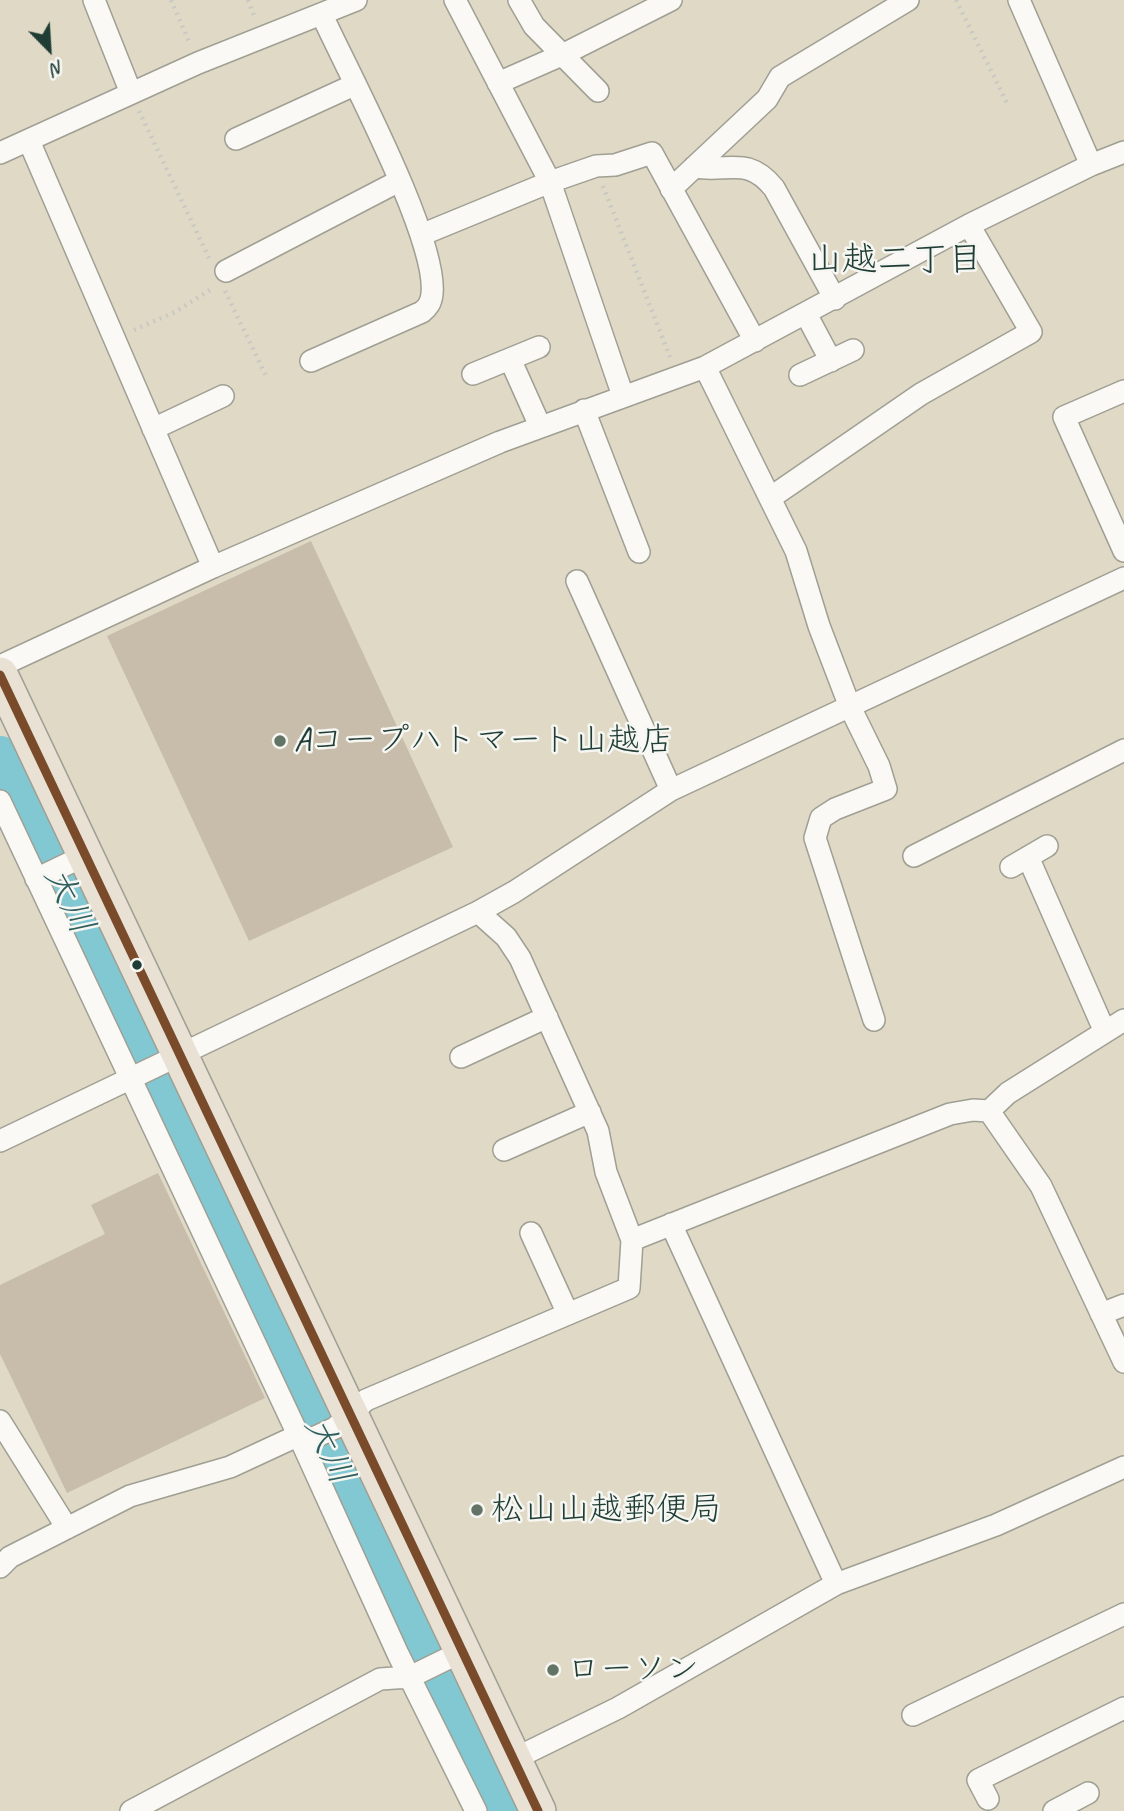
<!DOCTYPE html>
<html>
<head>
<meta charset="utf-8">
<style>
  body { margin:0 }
  #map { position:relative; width:1124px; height:1811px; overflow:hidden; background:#e0d9c6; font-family:Caveat,sans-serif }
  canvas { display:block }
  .north { position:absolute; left:14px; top:14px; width:70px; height:70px; -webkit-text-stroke:5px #f6f6f2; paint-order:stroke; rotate:156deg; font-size:19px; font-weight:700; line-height:28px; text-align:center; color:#1f3d34 }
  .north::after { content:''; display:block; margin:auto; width:24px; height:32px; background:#1f3d34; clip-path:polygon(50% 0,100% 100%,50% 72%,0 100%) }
</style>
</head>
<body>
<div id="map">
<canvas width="1124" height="1811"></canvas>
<div class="north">N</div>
</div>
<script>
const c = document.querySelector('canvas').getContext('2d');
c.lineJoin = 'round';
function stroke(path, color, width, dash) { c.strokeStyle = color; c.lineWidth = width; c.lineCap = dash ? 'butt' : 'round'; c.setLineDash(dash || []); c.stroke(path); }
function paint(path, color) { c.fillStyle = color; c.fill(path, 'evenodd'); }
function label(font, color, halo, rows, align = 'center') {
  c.font = font + ' Caveat,"Klee One",sans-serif'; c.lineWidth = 5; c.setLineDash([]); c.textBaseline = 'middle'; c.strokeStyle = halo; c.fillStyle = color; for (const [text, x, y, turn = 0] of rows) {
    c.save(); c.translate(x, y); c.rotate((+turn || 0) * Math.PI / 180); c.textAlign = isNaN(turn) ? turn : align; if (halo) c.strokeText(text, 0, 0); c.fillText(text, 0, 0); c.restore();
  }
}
stroke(new Path2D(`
  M0 758 137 1044
  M160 1089C275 1329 380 1574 499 1811`), '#82c8d2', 44);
paint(new Path2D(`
  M311 541 453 847 249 941 107 636Z
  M158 1173 265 1398 67 1493 0 1354V1285L105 1234 91 1205Z`), '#c7bdaa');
const minor = new Path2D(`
  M94 0 131 93
  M455 0 550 182 623 396
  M519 0 534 26 598 91
  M1019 0 1091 165
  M498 83 564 54 671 0
  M236 139 354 85
  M29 141 213 567
  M0 153 198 63 356 0
  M694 167C729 173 747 155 774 188L835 299
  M671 189 767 99 780 77 908 0
  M421 235 550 182 596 166 615 165 652 153 755 341
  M226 271 399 181
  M806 314 831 361
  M510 359 540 426
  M311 361 422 312C428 307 431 303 432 294 438 239 348 72 322 15
  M705 367 796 551 819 626 850 707 879 766 886 789 835 809 821 818 815 838 874 1020
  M473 374 539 347
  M800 375 853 350
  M1124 391 1064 417 1124 551
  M584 410 639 552
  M153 429 223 396
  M770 498 921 394 1031 332 969 225
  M577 581 671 790
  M0 666 213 567 500 442 705 367 969 225 1091 165 1124 152
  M0 801 302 1443 398 1654 476 1811
  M914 856 1124 750
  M1028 857 1105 1032
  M1011 867 1047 846
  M36 879 86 855
  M478 912 506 937 520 958 598 1131 606 1172 632 1240
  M461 1057 547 1017
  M989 1111 1008 1093 1124 1020
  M0 1141 478 912 514 892 671 790 1124 578
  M504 1150 590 1112
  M671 1224 836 1584
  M531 1233 568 1314
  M1101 1314 1124 1305
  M0 1421 67 1528
  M302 1443 335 1428 366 1400 629 1288 632 1240 950 1114 973 1110 989 1111 1041 1186 1124 1362
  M0 1567 10 1557 130 1496 230 1467 299 1435
  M913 1715 1124 1614
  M514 1759 618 1708 836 1584 996 1525 1124 1467
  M988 1799 978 1780 1124 1708
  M131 1811 380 1679 410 1677 461 1652
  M1054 1811 1088 1793`);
const trunk = new Path2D(`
  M0 675 538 1811`);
stroke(minor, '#9f9f93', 24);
stroke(trunk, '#9f9f93', 38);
stroke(new Path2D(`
  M171 0 190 44
  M248 0 255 18
  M956 0 1007 103
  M139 111 209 258
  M603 186 670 357
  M225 291 267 378
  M134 330 175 312 213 288`), '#c8c9c3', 4.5, [2, 5]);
stroke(minor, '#faf9f6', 21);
stroke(trunk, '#e8e1d4', 35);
stroke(new Path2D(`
  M0 675 538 1811`), '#7a4b2a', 9);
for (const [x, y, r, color] of [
  [280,741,7,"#637467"],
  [137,965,6,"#1f3d34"],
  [477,1510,7,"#637467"],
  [553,1670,7,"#637467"]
]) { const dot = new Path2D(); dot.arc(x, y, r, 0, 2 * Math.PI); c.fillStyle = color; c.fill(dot); stroke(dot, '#f6f6f2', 2.5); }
label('33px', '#1f3d34', '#f6f6f2', [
  ["Aコープハトマート山越店",294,741],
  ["松山山越郵便局",491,1510],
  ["ローソン",567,1670]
], 'left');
label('35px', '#1f3d34', '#f6f6f2', [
  ["山越二丁目",895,261]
]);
label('italic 35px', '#2e5e5d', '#f6f6f2', [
  ["大川",68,901,64],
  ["大川",328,1451,65]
]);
</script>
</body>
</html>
